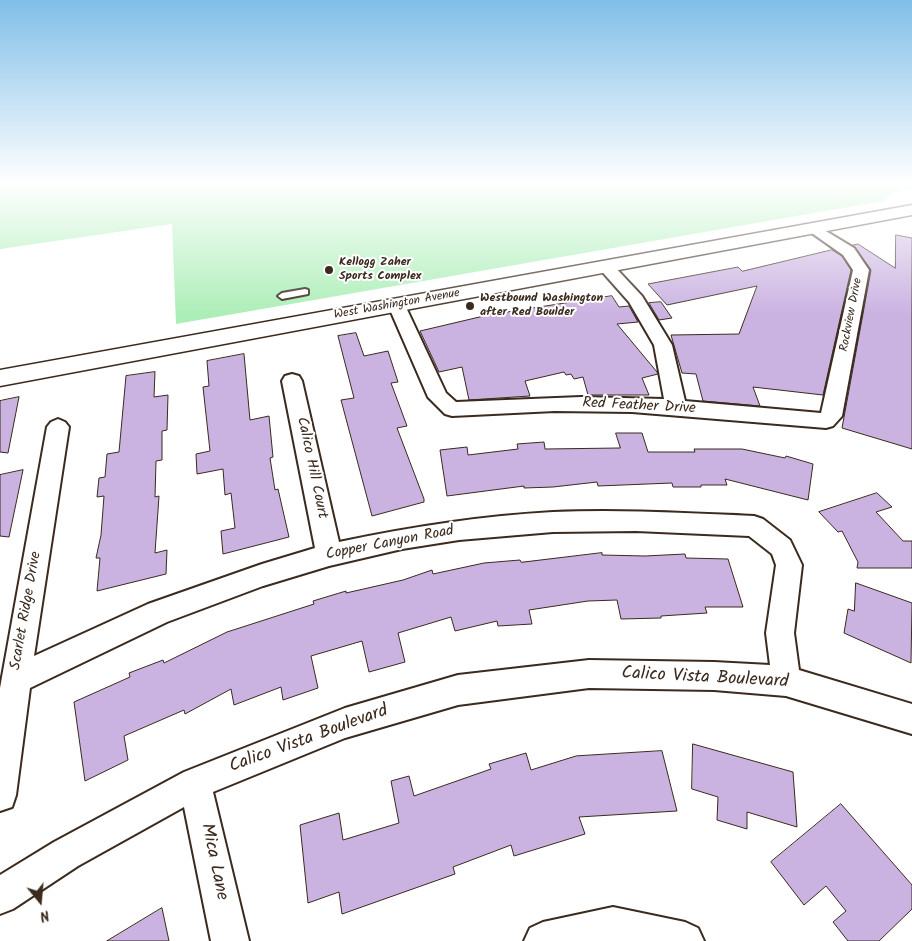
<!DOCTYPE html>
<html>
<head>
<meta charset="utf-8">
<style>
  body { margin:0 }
  #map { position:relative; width:912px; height:941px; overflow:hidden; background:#fff; font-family:Kalam,sans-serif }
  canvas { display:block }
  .north { position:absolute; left:15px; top:876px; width:50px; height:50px; -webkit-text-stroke:4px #fff; paint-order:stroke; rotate:163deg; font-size:14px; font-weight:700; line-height:20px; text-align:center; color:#3b2a1e }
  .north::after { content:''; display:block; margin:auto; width:18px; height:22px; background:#3b2a1e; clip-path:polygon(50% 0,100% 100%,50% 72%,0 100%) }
</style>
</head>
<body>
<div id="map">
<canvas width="912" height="941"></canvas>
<div class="north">N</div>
</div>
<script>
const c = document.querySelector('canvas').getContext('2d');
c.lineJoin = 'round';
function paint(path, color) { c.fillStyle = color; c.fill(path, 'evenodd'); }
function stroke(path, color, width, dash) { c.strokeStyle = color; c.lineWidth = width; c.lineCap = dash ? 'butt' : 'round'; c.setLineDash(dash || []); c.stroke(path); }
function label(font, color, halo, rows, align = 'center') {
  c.font = font + ' Kalam,sans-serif'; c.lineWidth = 4; c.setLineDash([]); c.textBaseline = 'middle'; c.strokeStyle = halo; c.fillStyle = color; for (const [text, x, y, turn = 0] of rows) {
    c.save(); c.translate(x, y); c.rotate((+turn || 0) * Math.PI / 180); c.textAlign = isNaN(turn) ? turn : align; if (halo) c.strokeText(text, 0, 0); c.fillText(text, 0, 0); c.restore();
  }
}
paint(new Path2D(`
  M0 184H912V190L896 192 883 201 176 324 172 224 0 249Z`), '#aceeb7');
const building = new Path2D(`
  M896 235 912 238V449L842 428 871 270 853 245 858 244 895 268Z
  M832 250 842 256 851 270 823 395 753 387 760 406 703 401 696 374 682 373 671 335 739 334 757 286 667 305 648 284 738 267 742 271Z
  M612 296 619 307 629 306 638 322 617 324 657 372 658 374 642 378 649 395H588L583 377 574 379 571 374 566 375 564 372 525 381 530 396 469 400 462 367 439 372 420 331 488 315Z
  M661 302 672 318 659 320 649 303Z
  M356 333 364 356 388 351 398 382 391 383 407 426 397 428 424 499V502L372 516 341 400 354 398 338 336Z
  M244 354 250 420 269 416 273 457 270 458 275 490 278 489 289 537 223 554 221 531 235 528 231 493 225 495 223 469 197 474 196 454 210 451 203 387 209 386 207 361Z
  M155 372 154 397 168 395 167 430 162 431V460L156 461 155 497 159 496 155 553 167 550 166 574 97 591 100 558H96L101 535 104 496 97 497 99 478 105 477 107 454 119 452 126 376Z
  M19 397 8 453 0 452V401Z
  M616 433H642L648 452H695L694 449H742L785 458 786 456 813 464 808 500 725 479 727 485H701V487H673L672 483 598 486 597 482 553 487 524 488V486L447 496 440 450 467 447 468 455 518 449 517 444 544 442 545 449 620 448Z
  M23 470 9 537 0 536V475Z
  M877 493 892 507 876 512 903 541H912V568H857L858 562 842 531 838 532 819 512Z
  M602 553V555L645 556 685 554 686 558 728 559 743 607H705L707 613 661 616V618L621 619 617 600 588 601 529 610 532 624 498 626 497 621 455 631 451 617 398 633 405 662 369 672 362 641 311 656 318 688 283 700 281 687 234 705 231 689 185 714 184 710 124 736 128 760 85 781 74 702 130 677 129 673 163 660 164 663 227 632 314 604 313 601 346 591V593L403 580 432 570 433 574 484 563 520 560 521 562Z
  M856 583 912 603 911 663 844 633 848 609 854 611Z
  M693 744 793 772 797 827 747 812V829L717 820 718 797 692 789Z
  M662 751 677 811 579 817 585 834 514 856 511 845 453 867 455 874 342 914 339 892 308 903 300 825 339 813 343 840 399 823 391 781 409 776 414 796 491 769 489 764 526 753 531 770 576 756Z
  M841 804 912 885V909L879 941H848L833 922 846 911 826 886 804 905 771 862Z
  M162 908 169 941H107Z`);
paint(building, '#cab2e1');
stroke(building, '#3b2a1e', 1);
const lane = new Path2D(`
  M305 289 308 290V294L282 299 278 296 282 293Z`);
const street = new Path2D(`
  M814 224 854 248 869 270 842 416 833 426 826 428 632 412 555 411 452 416 445 414 428 397 388 305 391 301H403L446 393 456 402 581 397 664 399 654 345 629 302 598 267 600 264H612L642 296 672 345 685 401 821 413 853 270 843 255 809 231 807 228 809 225Z
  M292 374 299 376 302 381 339 542C410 527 480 516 553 512 620 509 687 513 754 516L763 519 790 540 802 565 794 633 799 670 912 704V734L786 696 714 690 589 688 458 705 345 738 213 792 249 941H211L184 807 78 866 13 909 0 914V875L54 842 184 772 345 708 458 675 589 660 714 662 770 665 766 633 776 565 772 554 749 536 636 531 553 532 459 540 402 549 329 566 263 586 167 622 30 688 16 795 12 807 0 811V688L47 427 51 422 58 419 65 422 69 427 34 656 148 604 262 564 315 548 282 381 285 376Z
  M613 907 685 922 698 928 704 941H524L530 928 543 922Z`);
const secondary = new Path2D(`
  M912 205V215L0 386V370Z`);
stroke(lane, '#3b2a1e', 4);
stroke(street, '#3b2a1e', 4);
stroke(secondary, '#3b2a1e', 3);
paint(lane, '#fff');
paint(street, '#fff');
paint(secondary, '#fff');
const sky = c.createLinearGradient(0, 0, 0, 316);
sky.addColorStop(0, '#81bee8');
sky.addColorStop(0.58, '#fff');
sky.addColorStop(1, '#ffffff00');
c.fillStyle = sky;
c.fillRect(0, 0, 912, 316);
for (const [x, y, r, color] of [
  [329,270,5,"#3b2a1e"],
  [470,306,5,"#3b2a1e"]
]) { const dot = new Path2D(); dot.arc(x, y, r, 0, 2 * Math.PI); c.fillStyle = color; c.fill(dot); stroke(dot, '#fff', 2); }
label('bold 12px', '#3b2a1e', '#fff', [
  ["Kellogg Zaher",339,263],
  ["Sports Complex",339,277],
  ["Westbound Washington",480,299],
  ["after Red Boulder",480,313]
], 'left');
label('12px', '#3b2a1e', '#fff', [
  ["West Washington Avenue",397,305,-10],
  ["Rockview Drive",852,315,-79]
]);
label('15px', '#3b2a1e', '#fff', [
  ["Red Feather Drive",639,407,3],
  ["Calico Hill Court",311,468,78],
  ["Copper Canyon Road",390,544,-11],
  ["Scarlet Ridge Drive",27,611,-80]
]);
label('18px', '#3b2a1e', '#fff', [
  ["Calico Vista Boulevard",705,679,3],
  ["Calico Vista Boulevard",309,740,-20],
  ["Mica Lane",213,862,78]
]);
</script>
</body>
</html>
